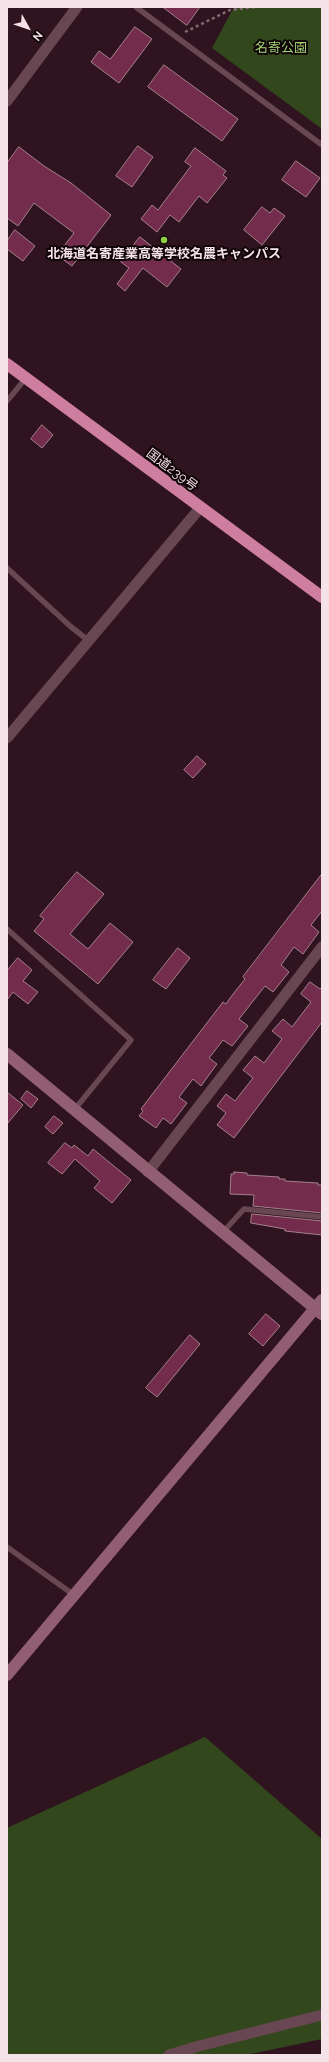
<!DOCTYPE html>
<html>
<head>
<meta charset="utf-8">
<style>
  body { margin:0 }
  #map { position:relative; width:329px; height:2062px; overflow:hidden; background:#2f141f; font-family:Raleway,sans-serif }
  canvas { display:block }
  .frame { position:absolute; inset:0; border:8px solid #f5e1e8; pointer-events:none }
  .north { position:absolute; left:8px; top:8px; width:40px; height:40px; -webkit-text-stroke:3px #0f0508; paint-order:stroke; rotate:130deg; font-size:11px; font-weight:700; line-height:16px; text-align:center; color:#f5e1e8 }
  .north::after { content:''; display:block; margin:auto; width:14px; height:18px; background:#f5e1e8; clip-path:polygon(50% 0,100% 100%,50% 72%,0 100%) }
</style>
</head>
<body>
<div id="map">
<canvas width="329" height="2062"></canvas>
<div class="frame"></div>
<div class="north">N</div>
</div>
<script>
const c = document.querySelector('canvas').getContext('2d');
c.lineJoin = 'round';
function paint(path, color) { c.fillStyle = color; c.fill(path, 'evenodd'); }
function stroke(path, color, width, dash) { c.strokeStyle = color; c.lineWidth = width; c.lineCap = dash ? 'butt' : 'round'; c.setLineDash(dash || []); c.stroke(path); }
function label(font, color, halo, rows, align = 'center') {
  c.font = font + ' Raleway,"Noto Sans JP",sans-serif'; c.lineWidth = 4; c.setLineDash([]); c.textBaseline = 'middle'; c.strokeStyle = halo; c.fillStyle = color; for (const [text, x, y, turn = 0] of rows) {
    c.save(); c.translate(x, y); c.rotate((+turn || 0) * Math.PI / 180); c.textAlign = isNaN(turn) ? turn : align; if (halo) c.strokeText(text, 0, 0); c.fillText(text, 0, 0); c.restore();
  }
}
paint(new Path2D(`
  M234 7H322V129L212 48Z
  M205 1737 322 1839V2039L246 2055H7V1828Z`), '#33471d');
const building = new Path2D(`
  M163 7H200L187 25Z
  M135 27 152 39 119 83 91 62 99 51 110 59Z
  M164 65 238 119 222 141 148 87Z
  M138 146 153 157 132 187 116 176Z
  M19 147 44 166 71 183 111 215 72 266 57 255 74 233 34 203 18 226 7 218V163Z
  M195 148 226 171 223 175 227 178 207 203 199 196 179 222 170 215 157 232 141 219 152 205 158 210 191 166 185 162Z
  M296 161 320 178 306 197 282 180Z
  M262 207 270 213 274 208 285 216 262 245 244 230Z
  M15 230 35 246 23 261 7 249V241Z
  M140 237 181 269 167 287 143 268 125 291 117 284 129 268 121 262Z
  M42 425 53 435 42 448 31 439Z
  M197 756 206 764 193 778 184 770Z
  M77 872 104 894 70 934 88 949 110 923 133 942 98 984 34 931 44 919 40 916Z
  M322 874V911L311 925 319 932 303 954 294 947 281 965 289 972 273 992 265 986 239 1019 248 1026 232 1046 223 1040 209 1058 217 1064 201 1086 193 1079 179 1097 187 1103 171 1124 163 1118 156 1128 139 1116 143 1111 141 1109 223 1002 226 1004 230 998 245 979 243 977Z
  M178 948 190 958 166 989 153 980Z
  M18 958 32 970 23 981 38 992 28 1004 13 992 7 1000V971Z
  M310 982 320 989 322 987V1022L234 1138 217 1125 226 1113 217 1106 226 1094 235 1101 253 1078 243 1070 255 1056 264 1063 282 1039 272 1031 283 1019 292 1027 311 1002 301 994Z
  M27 1091 38 1099 31 1108 21 1099Z
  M7 1092 23 1105 7 1124Z
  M54 1116 63 1123 53 1134 45 1127Z
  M65 1143 72 1148 74 1145 88 1156 93 1149 131 1180 112 1203 94 1188 100 1181 75 1159 62 1174 48 1163Z
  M234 1172 247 1173V1175L279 1177V1179H285V1181L318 1183V1185H322V1213L253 1206 254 1195 230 1194 231 1174H234Z
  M252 1214 322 1221V1235L285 1231V1229L251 1223Z
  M266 1314 280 1326 263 1346 249 1334Z
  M190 1335 200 1344 157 1397 146 1388Z`);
paint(building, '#732c4c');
stroke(building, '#a4808d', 1);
stroke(new Path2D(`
  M185 32 230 10 255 7`), '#826a73', 2.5, [3, 3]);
stroke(new Path2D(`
  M136 7 322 145
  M7 401 26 378
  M7 568 70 626 89 641
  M7 929 131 1040 75 1109
  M223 1232 244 1209 322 1217
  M7 1547 74 1595`), '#684753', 5.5);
stroke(new Path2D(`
  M7 101 77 7
  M7 738 200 508
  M148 1172 322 947
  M169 2055 199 2046 322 2015`), '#684753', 11);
stroke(new Path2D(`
  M7 1054 322 1314
  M7 1675 322 1300`), '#915e72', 12);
stroke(new Path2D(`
  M7 364 322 597`), '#ce7e9e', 12);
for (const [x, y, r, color] of [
  [164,240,4,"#8fcd42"]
]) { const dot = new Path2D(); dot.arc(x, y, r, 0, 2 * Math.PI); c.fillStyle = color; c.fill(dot); stroke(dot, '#0f0508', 1.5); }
label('13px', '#a1d170', '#0f0508', [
  ["名寄公園",281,48]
]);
label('bold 13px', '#f5e1e8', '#0f0508', [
  ["北海道名寄産業高等学校名農キャンパス",164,254]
]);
label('13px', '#f5e1e8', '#0f0508', [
  ["国道239号",172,470,37]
]);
</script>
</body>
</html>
